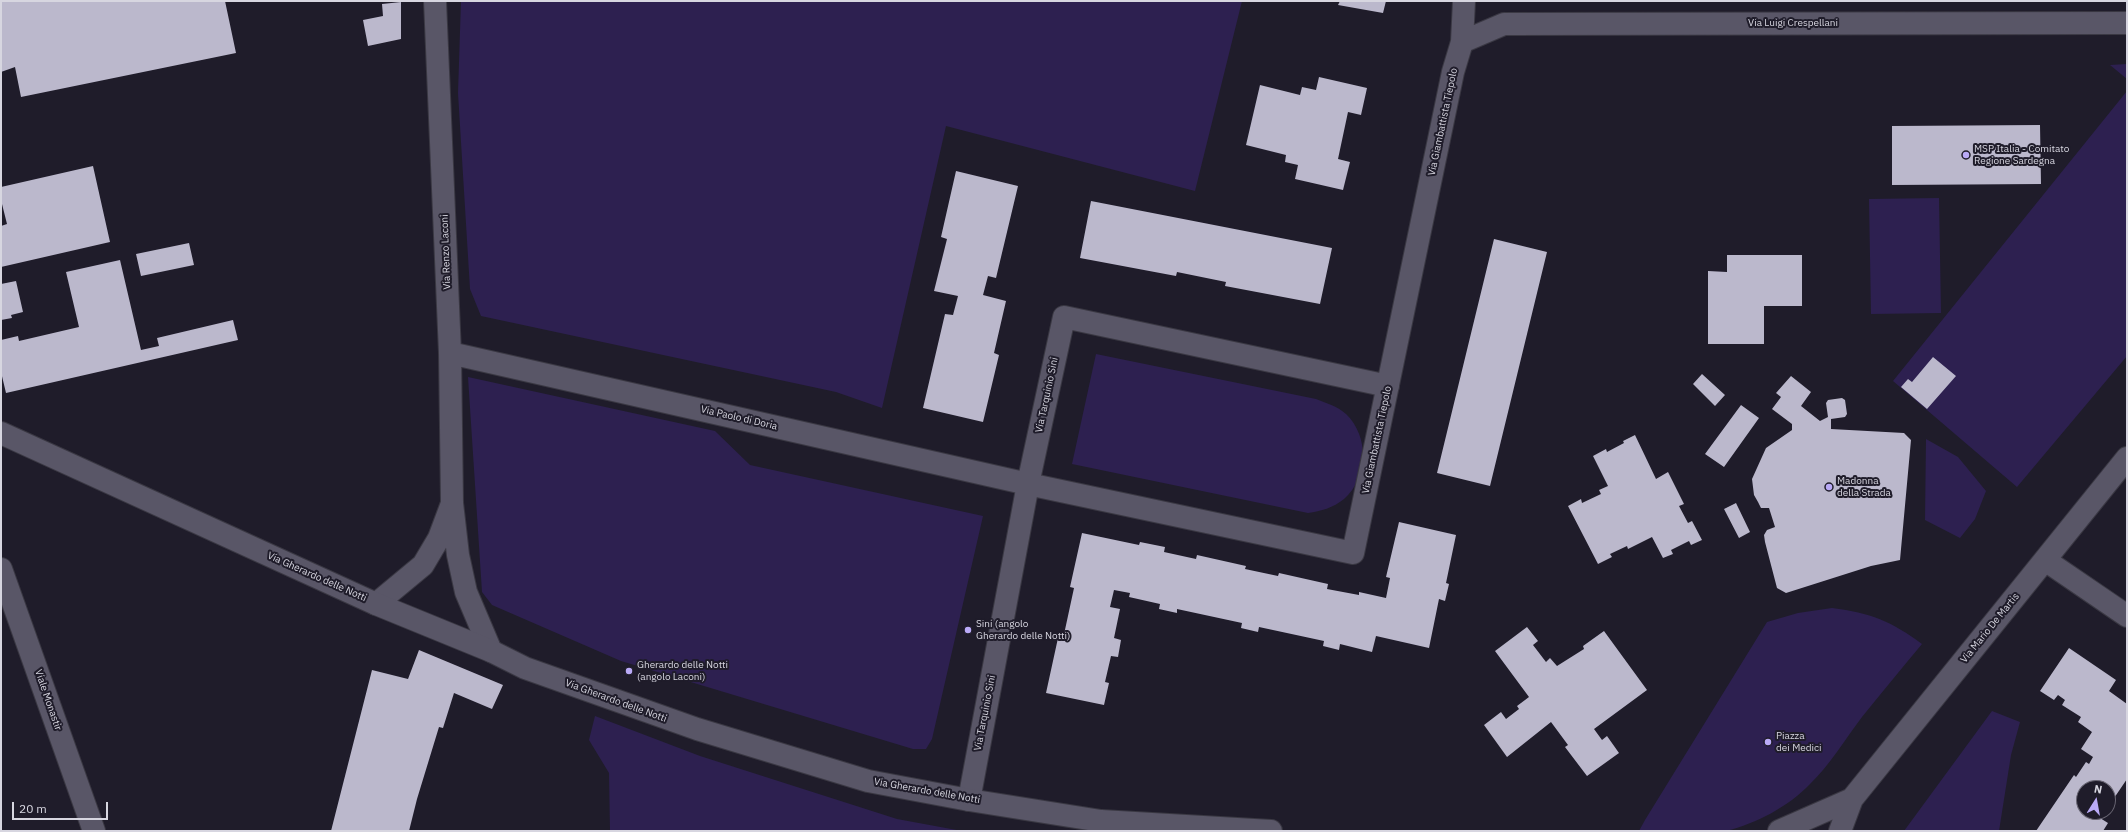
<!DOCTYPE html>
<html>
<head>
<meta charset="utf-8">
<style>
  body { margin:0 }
  #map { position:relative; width:2128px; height:832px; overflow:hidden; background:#1f1c2a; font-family:"IBM Plex Sans",sans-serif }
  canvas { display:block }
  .frame { position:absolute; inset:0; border:2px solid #d7d6e0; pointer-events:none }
  .north { position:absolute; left:2076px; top:780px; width:40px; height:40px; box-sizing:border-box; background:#1f1c2a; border:1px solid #696673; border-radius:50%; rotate:11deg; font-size:11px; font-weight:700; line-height:16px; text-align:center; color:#d7d6e0 }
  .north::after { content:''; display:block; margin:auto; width:14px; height:18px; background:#baaaf7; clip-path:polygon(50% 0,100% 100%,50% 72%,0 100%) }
  .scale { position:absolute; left:12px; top:802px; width:96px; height:18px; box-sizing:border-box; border:2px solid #d7d6e0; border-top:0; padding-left:5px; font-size:12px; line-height:14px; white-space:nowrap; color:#d7d6e0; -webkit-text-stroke:3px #1f1c2a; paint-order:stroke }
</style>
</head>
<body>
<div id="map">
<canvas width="2128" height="832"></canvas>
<div class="frame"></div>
<div class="north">N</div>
<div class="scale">20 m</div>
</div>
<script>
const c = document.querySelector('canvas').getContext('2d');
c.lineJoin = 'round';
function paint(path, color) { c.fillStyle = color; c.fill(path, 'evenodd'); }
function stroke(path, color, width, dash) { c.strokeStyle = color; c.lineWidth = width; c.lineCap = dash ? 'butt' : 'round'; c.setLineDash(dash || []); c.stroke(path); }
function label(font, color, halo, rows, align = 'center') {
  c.font = font + ' "IBM Plex Sans",sans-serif'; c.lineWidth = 4; c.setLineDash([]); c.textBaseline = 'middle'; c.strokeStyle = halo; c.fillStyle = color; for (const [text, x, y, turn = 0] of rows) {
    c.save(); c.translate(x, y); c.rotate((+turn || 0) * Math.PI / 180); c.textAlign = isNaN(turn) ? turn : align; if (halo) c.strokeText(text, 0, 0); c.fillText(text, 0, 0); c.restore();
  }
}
paint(new Path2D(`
  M461 1H1242L1195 191 946 126 882 408 836 392 481 316 470 289 458 93Z
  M2127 64V79L2110 65Z
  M2127 91V356L2017 487 1893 381Z
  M1939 198 1941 313 1871 314 1869 199Z
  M1096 354 1316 399C1326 403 1337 406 1346 414 1369 436 1369 477 1344 499 1333 508 1321 511 1308 513L1072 464Z
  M468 377 715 431 750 465 983 516 932 739 926 749H913L621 661 492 605 482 592Z
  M1926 439 1958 457 1986 491 1975 519 1960 538 1925 520Z
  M1832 608C1871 613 1891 621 1922 644 1902 668 1882 692 1862 717 1846 738 1829 766 1810 784 1788 807 1757 823 1726 831H1639L1645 820 1767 622 1798 613Z
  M1992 711 2020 722 2011 755 1999 831H1904Z
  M595 716 700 756 897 819 962 831H610L609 773 589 740Z`), '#2d2050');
paint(new Path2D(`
  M1 1H225L236 53 21 97 15 67 1 72Z
  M1340 1H1386L1383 13 1338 5Z
  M401 2V39L368 46 363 20 383 16 382 4Z
  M1319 77 1367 88 1361 115 1348 112 1338 159 1350 162 1343 190 1295 179 1298 165 1285 162 1286 155 1246 145 1260 85 1300 95 1302 87 1316 90Z
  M2040 125 2041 184 1892 185V126Z
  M93 166 110 242 1 267V226L7 224 1 200V187Z
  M956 171 1018 186 996 278 988 276 983 295 1006 301 994 353 999 355 983 422 923 408 945 314 953 315 958 296 934 291 947 239 941 237Z
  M1091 201 1332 248 1320 304 1225 286 1226 282 1177 272 1176 276 1080 258Z
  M1494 239 1547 252 1490 486 1437 473Z
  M189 243 194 265 141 276 136 254Z
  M1727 255H1802V306H1764V344H1708V271L1727 272Z
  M120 260 141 350 159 346 157 338 233 320 238 340 6 393 1 372V340L18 336 19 341 79 327 66 272Z
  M16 281 23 312 11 315 12 318 1 320V284Z
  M1933 357 1956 376 1927 409 1901 387 1908 379 1912 382Z
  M1702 374 1725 395 1715 406 1693 384Z
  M1791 376 1811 392 1801 406 1820 421 1828 417 1826 403 1828 400 1842 398 1845 400 1847 414 1845 417 1831 419V429L1904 433 1911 440 1900 560 1871 566 1786 593 1777 588 1765 542 1764 535 1767 530 1775 527 1769 508H1761L1758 502 1754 495 1752 479 1766 448 1792 430V424L1772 409 1781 397 1776 393Z
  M1741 405 1759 418 1724 467 1705 454Z
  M1635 435 1656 479 1668 472 1684 504 1679 506 1688 523 1692 521 1702 540 1691 545 1689 541 1671 550 1673 554 1663 558 1652 537 1628 549 1627 546 1610 554 1612 557 1598 564 1568 506 1581 499 1582 503 1601 494 1599 490 1608 486 1593 456 1606 449 1607 452 1624 443 1623 441Z
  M1736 503 1750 532 1739 538 1724 509Z
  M1399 522 1456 535 1446 583 1449 584 1445 601 1439 599 1429 648 1376 636 1372 652 1340 644 1339 650 1323 646 1324 641 1259 627 1258 632 1241 628 1242 623 1177 609V613L1159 609 1160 604 1129 597 1130 593 1114 590 1110 607 1120 609 1114 638 1121 640 1118 657 1111 656 1105 682 1109 683 1104 705 1046 693 1058 638 1063 639 1074 588 1070 587 1082 533 1139 545 1140 542 1165 547 1164 552 1196 559 1197 555 1246 566 1245 569 1278 576 1279 573 1328 584 1327 589 1359 595V592L1386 598 1390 578 1386 577Z
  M1527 627 1538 641 1533 645 1546 662 1550 658 1557 666 1584 649 1583 646 1604 631 1647 690 1594 729 1602 740 1607 736 1619 753 1587 776 1565 747 1568 745 1551 722 1507 757 1484 725 1501 712 1506 719 1519 709 1517 706 1529 697 1495 651Z
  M2069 648 2116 680 2109 691 2127 704V779L2108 807V788H2084V812H2104L2100 818 2108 823 2103 831H2036L2074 775 2076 777 2086 762 2089 764 2093 757 2081 749 2092 732 2078 722 2081 717 2062 705 2065 700 2058 695 2054 700 2040 691Z
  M419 650 503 685 492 709 454 693 443 728 439 727 417 799 409 831H331L372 670 408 679Z`), '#bbb8cc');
const street = new Path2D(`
  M435 1 450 353 452 503 458 555 466 592 491 651
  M1462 42 1504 24 2127 23
  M450 353 1028 484 1353 553 1453 72 1462 42 1464 1
  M2045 560 2127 616
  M376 604 423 565 439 538 451 506
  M969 800 1028 484 1064 317 1388 386
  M1779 831 1852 799
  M1840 831 1852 799 2127 458`);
const secondary = new Path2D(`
  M1 433 376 604 491 651 525 668 697 729 868 781 969 800 1101 821 1271 831
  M1 569 94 831`);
stroke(street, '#3a3843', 24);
stroke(secondary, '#3a3843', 24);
stroke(street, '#595667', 22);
stroke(secondary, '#595667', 22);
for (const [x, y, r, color] of [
  [1966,155,4,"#baaaf7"],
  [1829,487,4,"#baaaf7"],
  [968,630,4,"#baaaf7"],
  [629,671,4,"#baaaf7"],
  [1768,742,4,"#baaaf7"]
]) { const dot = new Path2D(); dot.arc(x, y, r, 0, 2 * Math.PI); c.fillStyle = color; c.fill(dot); stroke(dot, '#1f1c2a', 1.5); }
label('10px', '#d7d6e0', '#1f1c2a', [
  ["Via Luigi Crespellani",1793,23],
  ["Via Giambattista Tiepolo",1443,122,-78],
  ["Via Renzo Laconi",446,252,-92],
  ["Via Tarquinio Sini",1047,395,-78],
  ["Via Paolo di Doria",739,418,13],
  ["Via Giambattista Tiepolo",1377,440,-78],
  ["Via Gherardo delle Notti",317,577,24],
  ["Via Mario De Martis",1990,628,-51],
  ["Viale Monastir",48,700,71],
  ["Via Gherardo delle Notti",616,701,20],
  ["Via Tarquinio Sini",985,713,-79],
  ["Via Gherardo delle Notti",927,791,10]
]);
label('10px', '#d7d6e0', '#1f1c2a', [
  ["MSP Italia - Comitato",1974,149],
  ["Regione Sardegna",1974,161],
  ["Madonna",1837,481],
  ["della Strada",1837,493],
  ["Sini (angolo",976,624],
  ["Gherardo delle Notti)",976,636],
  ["Gherardo delle Notti",637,665],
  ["(angolo Laconi)",637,677],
  ["Piazza",1776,736],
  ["dei Medici",1776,748]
], 'left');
</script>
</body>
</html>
